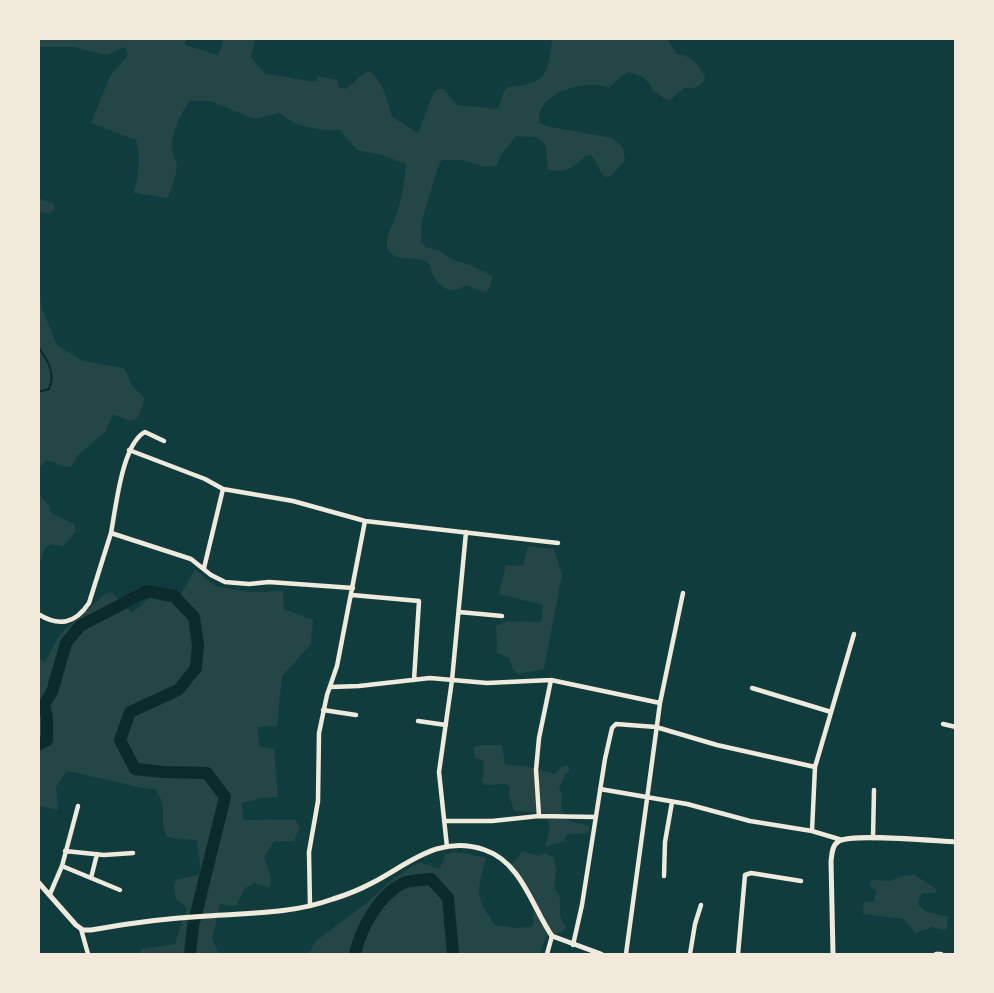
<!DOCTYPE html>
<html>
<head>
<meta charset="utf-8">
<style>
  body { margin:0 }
  #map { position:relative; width:994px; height:993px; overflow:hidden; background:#0f3d3e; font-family:"PT Sans Narrow",sans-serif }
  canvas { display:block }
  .frame { position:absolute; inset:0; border:40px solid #f1e9da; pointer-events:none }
</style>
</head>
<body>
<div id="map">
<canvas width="994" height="993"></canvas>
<div class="frame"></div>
</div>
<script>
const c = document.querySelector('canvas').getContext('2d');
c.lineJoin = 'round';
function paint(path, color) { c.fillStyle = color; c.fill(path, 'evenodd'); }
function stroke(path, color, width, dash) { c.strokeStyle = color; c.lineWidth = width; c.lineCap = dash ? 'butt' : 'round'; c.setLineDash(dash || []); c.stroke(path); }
paint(new Path2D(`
  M602 38 649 40 667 39 677 54C695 57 696 63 705 77 701 89 694 88 684 88L669 101 653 91C650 80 640 75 629 72 619 75 616 84 608 88 587 77 532 95 540 123L546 126 612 138 623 147 625 160 611 176 605 177C598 171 598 162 591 155L585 156C574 167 563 175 548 169L546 147 542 141 536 137 516 136 502 154 496 166 483 167 464 160H442L438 167 422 220 421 241 426 247 440 251 451 259 470 265 493 276 489 289 484 292 466 285C455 293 441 291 434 277 431 272 432 267 428 263 416 253 389 266 387 244 386 235 394 222 397 213 402 197 405 181 406 164L382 155 357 150 340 130C316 130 298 128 279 113L254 119 211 101H190C180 114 172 131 172 148 172 154 176 159 177 164 177 175 171 188 168 198L134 193C139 174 141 159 136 140L91 123 110 76 128 55 125 47 107 55 74 47H38L39 39 185 38V45L218 55 224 39H255L251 58 266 74 316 82 318 76 337 80 339 87 345 89C355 84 357 76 369 71 383 80 388 101 392 117L418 133 433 94 437 89H444L457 105 498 109 504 91 509 87C548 84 548 73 552 39Z
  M38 198 54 204V210L49 214 39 211Z
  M39 283 41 306 57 345 83 361 123 368C129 374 129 382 134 388 139 393 142 393 145 400L137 419 130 421 113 414 105 432 78 455 71 467H65L47 460 39 468Z
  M39 494 50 507 51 513 74 524 76 531 64 546 52 544 46 546 39 564Z
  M528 546 554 549 562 574 544 669 519 674 513 670 509 658 497 653 496 626 507 621 541 622 543 605 499 594 506 565 523 566Z
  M195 569 215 586 248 592 283 591 284 609 313 620 311 644 282 676 277 726 258 727 259 746 274 749 278 797 261 798 242 803 243 820 295 819 300 828 294 841H274L264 857 271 878 270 888 255 883 245 888 236 906 220 904 212 939 219 954H137L143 949 175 944 187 908 176 899 174 885 176 880 201 874 197 840 175 839 167 836C158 819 170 809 155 789H148L67 771 56 787 58 810 39 806 38 658 45 662 60 634 105 594 111 592 132 613 150 598 169 602 181 594Z
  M481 745H502L505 764 530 767 555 774 561 767 567 765 570 771 565 775 559 788 562 794 561 809 570 821 590 826 588 833 567 834 564 841 545 847 550 828 546 813 514 811 509 795 510 788 506 784 485 785 482 781 484 772 483 760 475 758 474 747Z
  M522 851 538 856 545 853 554 858 556 871 554 888C567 900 553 912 566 927L562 932 547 936 539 954H308L317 940 368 902 389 882 419 862 440 869 445 855 453 852 463 853 486 858C477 892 474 895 495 925L517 928 532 927C540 906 520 883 506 868L515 861Z
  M915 875 937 890 936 893H922L918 904 925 911 948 917 947 928 945 930 932 927 916 933 903 919 863 914 864 902H874L876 891 870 886 872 880 890 881 902 876Z`), '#244646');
stroke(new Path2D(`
  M38 347C48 360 56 374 49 389L38 392`), '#0a2a2b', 2);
stroke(new Path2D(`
  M38 745 47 740V717L44 704 52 692 66 643 80 626 147 591 174 596 194 617 198 645 196 668 178 690 130 712 120 740 135 769 163 772 207 773 225 797 193 926 190 954
  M355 954C361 928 378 896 403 883 411 880 423 880 431 879L448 898 453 954`), '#0a2a2b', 12);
stroke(new Path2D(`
  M129 450 205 479 223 489 293 501 365 521 558 543
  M111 533C116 507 122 444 145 432L164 441
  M204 568 223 489
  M352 595 419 601 414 680
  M459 612 502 616
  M38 614C59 627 75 624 89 603L111 533 191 559 211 575 225 582 249 584 269 582 353 588
  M331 687 359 686 430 678 487 683 551 680 660 703 626 954
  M752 688 831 712
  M660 703 683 593
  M323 710 356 715
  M418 721 446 725
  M943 724 956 727
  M600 789 687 804 750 821 812 831 815 767 854 634
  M539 816 595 817
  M444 821H492L539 816 536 770 539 738 551 680
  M812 831 842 840
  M873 838 874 790
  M447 847 439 772 452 680 466 532
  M65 851 104 855 133 853
  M62 866 78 806
  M664 876 665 842 672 802
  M91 878 97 854
  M50 894 62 866 120 890
  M310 906 309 852 318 801 319 733 327 695 337 666 365 521
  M81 929 88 954
  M573 945 582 905 605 759 612 728 616 724 656 727 717 745 815 767
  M547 954 552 936
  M690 954 695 924 701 905
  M738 954 745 875 751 873 801 881
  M936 954H941`), '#f1e9da', 4.5);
stroke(new Path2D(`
  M38 882 76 925 83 930H91C129 923 168 918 207 916 249 913 292 914 333 899 346 895 359 890 372 883 409 864 439 834 485 850 522 863 532 907 552 936L601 954
  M833 954 831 861C832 854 832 845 839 841 853 833 935 841 956 842`), '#f1e9da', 5);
</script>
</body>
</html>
